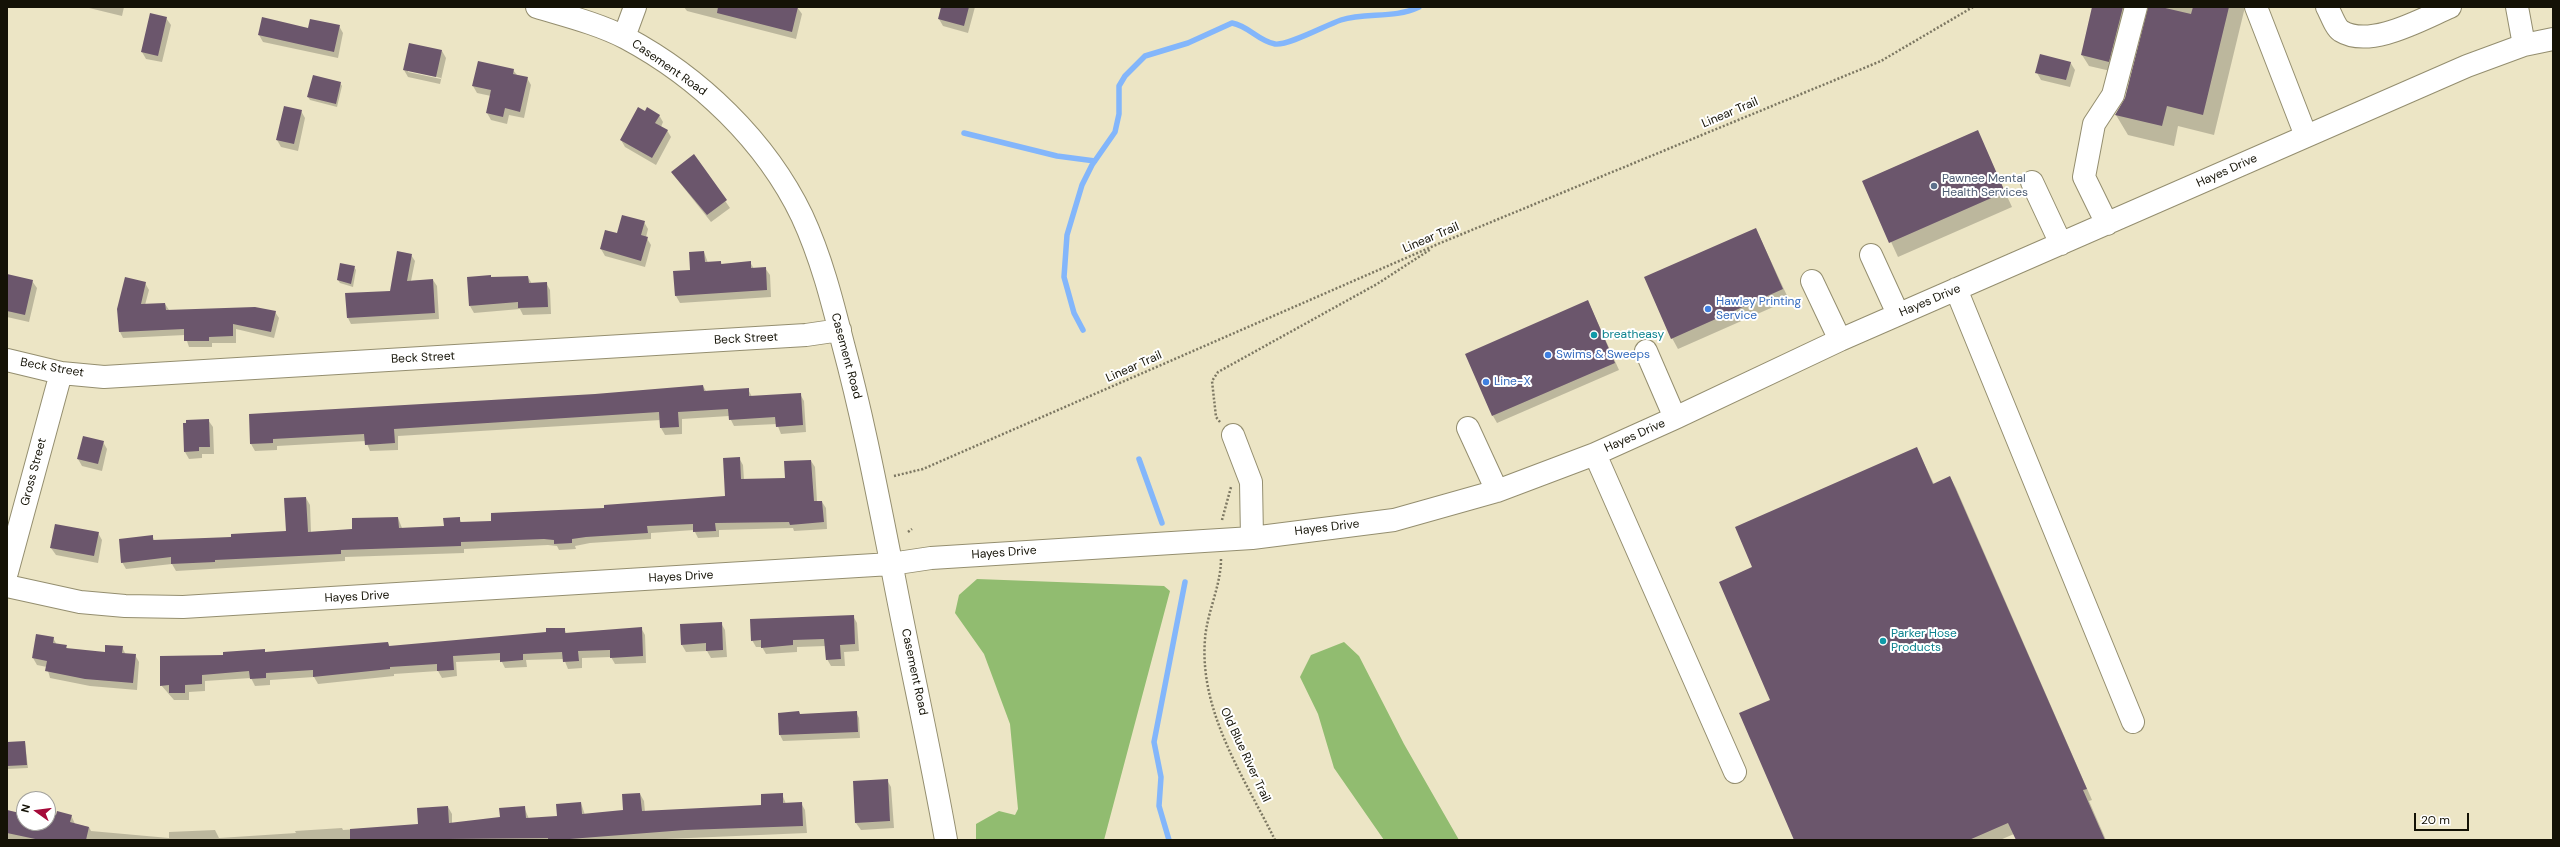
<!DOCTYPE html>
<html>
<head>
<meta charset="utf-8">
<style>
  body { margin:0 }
  #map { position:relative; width:2560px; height:847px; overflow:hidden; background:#ece5c5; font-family:"DM Sans",sans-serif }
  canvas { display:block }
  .frame { position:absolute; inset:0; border:8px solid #141206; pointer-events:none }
  .north { position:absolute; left:16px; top:791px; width:40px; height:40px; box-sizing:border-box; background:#fff; border:1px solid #a1a09b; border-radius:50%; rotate:284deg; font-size:11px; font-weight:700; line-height:16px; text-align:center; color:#141206 }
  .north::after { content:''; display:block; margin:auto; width:14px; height:18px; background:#a50a3a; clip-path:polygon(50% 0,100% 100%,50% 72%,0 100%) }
  .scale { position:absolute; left:2414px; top:813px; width:55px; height:18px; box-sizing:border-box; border:2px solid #141206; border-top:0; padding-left:5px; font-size:12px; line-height:14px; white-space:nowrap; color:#141206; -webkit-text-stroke:3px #fff; paint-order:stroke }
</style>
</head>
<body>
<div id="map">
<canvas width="2560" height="847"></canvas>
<div class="frame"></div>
<div class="north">N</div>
<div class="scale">20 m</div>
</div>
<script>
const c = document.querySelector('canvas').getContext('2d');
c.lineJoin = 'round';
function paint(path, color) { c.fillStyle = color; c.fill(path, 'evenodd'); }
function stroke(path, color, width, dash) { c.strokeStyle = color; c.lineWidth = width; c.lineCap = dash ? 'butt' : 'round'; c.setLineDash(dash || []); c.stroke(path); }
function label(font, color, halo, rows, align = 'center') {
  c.font = font + ' "DM Sans",sans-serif'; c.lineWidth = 4; c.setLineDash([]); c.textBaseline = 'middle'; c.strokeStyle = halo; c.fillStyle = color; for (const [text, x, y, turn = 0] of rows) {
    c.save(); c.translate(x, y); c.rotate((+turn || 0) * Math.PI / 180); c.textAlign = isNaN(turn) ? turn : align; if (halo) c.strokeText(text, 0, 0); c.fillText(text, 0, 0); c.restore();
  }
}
paint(new Path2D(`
  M977 579 1164 586 1170 591 1104 840H976V824L999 811 1015 815 1018 809 1010 724 984 654 955 613 959 595Z
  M1344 642 1359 656 1404 744 1459 840H1384L1334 768 1318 714 1300 677 1311 655Z`), '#91bc70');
paint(new Path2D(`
  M85 7H124L122 16Z
  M684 7H797L802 14 796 39 687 11Z
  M942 7H975L968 33 943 26 939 19Z
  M2094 7H2134L2115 72 2089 66 2082 55Z
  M2149 7H2245L2214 135 2178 126 2174 146 2128 135 2116 115 2126 99Z
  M166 18 171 25 162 62 146 59 142 52Z
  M339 26 343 33 338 58 263 42 259 35Z
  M442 51 446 58 440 84 408 77 404 70ZM408 70 441 78V79L408 72Z
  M2070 62 2075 70 2070 87 2041 80 2037 73Z
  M513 70 517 75 527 78 531 85 524 118 509 115 507 124 491 120 487 113 491 96 477 93 473 86Z
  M340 83 342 86 337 107 310 100 308 97Z
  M301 111 305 118 298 151 281 147 277 140Z
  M646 113 659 115 663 122 661 127 667 130 671 137 656 165 625 147 621 140Z
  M1977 131 2012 207 1898 257 1863 181Z
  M694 156 730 208 711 222 672 173Z
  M644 222 648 229 646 237 651 245 645 267 605 256 601 249 617 234Z
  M1756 229 1789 300 1678 349 1672 338Z
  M704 252 708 263 721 262 722 265 750 262 754 269 765 268 770 275 771 297 680 303 676 296Z
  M411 255 415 261 411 281 433 280 437 286 439 319 351 324 348 318 390 292Z
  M354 267 356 270 353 287 340 283 338 280Z
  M7 275 32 281 37 288 29 322 7 317Z
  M528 277 532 284 546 283 550 290 551 314 523 315 520 309 474 313 470 306Z
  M145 283 149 290 145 305 165 304 169 310 275 312 279 318 274 338 236 329V343H212V347H189L185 335 123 338 120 332Z
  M1588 301 1619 370 1497 423 1493 416Z
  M703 386 706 391 748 389 752 397 800 394 804 401 806 432 781 434 777 424 734 426 729 416 682 419V434L665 435 661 428V420L398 436V450L370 451 366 441 277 446V450L255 451 251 444 250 415 595 395Z
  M208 420 213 427 214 454H202V458L189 459 185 452Z
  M103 442 107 449 102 471 82 466 78 459Z
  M1917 449 1934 484 1950 477 1956 488 2092 800 2089 801 2106 840H2017L2014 834 2000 840H1795L1772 700 1754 568Z
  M739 458 743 465 744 480 786 479 811 461 815 467 817 502H822L826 508 827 529 794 531 793 528 719 530V537L698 538 694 530 651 533V539L590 543 575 546 576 549 559 550 557 546 548 545 464 549V553L345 557V561L176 571 172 564 126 569 122 562 152 536 155 541 232 538 287 532 306 498 310 505 311 532 353 530 398 518 402 528 445 527 459 518 462 523 492 522 726 497Z
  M98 533 102 540 98 563 56 555 51 548Z
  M853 616 857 623 859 651 844 652 845 666H831L827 659 826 646 797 647V652L766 654 762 647H756L752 640Z
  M721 623 725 630 727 657 711 658 707 651 686 652 682 645Z
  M641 628 645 635 646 663 615 664 611 657 582 658V668L568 669 564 659 526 660 527 667 505 668 501 660 456 662 457 676 442 678 438 671 394 674V676L318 684 314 677 270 680V685L255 686 251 678 205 681V691L189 692V700H174L161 685 224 656 264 650 266 653 388 643 390 647 548 633 564 629 567 634Z
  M37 636 53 638 57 645 66 646 68 650 106 653 122 647 126 655H135L139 662 137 690 90 686 50 678 47 667 37 665 33 658Z
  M856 712 859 718 860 738 783 741 780 735Z
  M25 742 28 768 7 769V743Z
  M887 780 891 787 894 828 861 830 856 823 854 782Z
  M640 794 644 801 645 812 762 806 782 794 786 804 801 803 805 810 807 833 642 840 7 839V810L24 815V823H48V814L71 815 75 824 89 827 91 831 169 838V832L215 830 219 838 296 833 295 831 342 828 343 830 419 825 448 807 452 814V824L501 818 524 807 529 819 558 817 581 803 585 815 624 811Z`), '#0003');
stroke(new Path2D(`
  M964 133 1057 156 1095 161
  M1083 330 1074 313 1064 277 1067 235 1082 185 1092 165 1115 132 1119 114V86L1125 76 1145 56 1188 43 1232 23C1249 26 1258 41 1275 44 1288 46 1326 25 1341 20 1366 12 1394 19 1419 7
  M1139 459 1162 523
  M1169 840 1159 806 1161 777 1154 742 1185 582`), '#83b6fb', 5.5);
paint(new Path2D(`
  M718 7H798L792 32 717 13Z
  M941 7H969L964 26 938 19Z
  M2092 7H2123L2109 62 2081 55Z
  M2148 7H2161L2191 14 2193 7H2229L2203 115 2167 106 2162 126 2115 115 2125 98Z
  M150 13 167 17 158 56 141 52Z
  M262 17 308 28 310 19 340 25 334 52 258 35Z
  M409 43 442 50 436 77 403 70Z
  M2040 54 2071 62 2066 80 2035 73Z
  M478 61 514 69 513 74 528 77 520 112 505 108 503 117 486 113 491 90 472 86Z
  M313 75 341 82 336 104 307 97Z
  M284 106 302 110 294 144 276 140Z
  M638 107 645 111 647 107 660 115 655 123 668 130 652 158 620 140Z
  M1978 130 2005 192 1889 243 1862 181Z
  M694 154 727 200 707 215 671 172Z
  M622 215 645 221 641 235 648 237 641 261 600 249 605 230 617 233Z
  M1756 228 1783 289 1671 339 1644 277Z
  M397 251 412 254 407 281 433 279 435 313 347 318 345 293 390 291Z
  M704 251 705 262 721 261V264L751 261V268L766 267 767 290 675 296 673 271 690 270 689 252Z
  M340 263 355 266 351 284 337 280Z
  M7 274 33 280 25 315 7 311Z
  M491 275V277L528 276 529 283 547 282 548 307 518 308V302L469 306 467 277Z
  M125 277 146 282 141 304 165 303 166 310 255 307 276 311 271 332 233 324V336L209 337V341H184V329L119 332 117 309Z
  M1588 300 1615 363 1492 416 1465 354Z
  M703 385 704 391 749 388V396L801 393 803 425 776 427 775 417 729 420 728 409 678 412 679 427 660 428 659 412 394 429 395 443 365 445 364 434 273 439V443L250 444 249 414 595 394Z
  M209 419 210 447H199V451L184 452 183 423H186V420Z
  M83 436 104 441 98 464 77 459Z
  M1917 447 1933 484 1950 476 2087 789 2083 790 2105 840H2016L2008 823 1969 840H1794L1739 713 1770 700 1719 582 1752 567 1735 527Z
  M740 457 741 479 785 478 784 461 811 460 814 501H822L824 522 790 525 789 522 715 523 716 531 693 532V524L647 526 648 533 586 537 572 539V543L554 544V540L544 539 461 542V546L341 550V554L215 560V562L171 564V557L121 563 119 539 153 535V540L231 537V534L286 531 284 498 306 497 308 532 352 529V518L398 517 399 528 444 526 443 518 460 517V522L491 521V513L604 508V505L725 496 723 458Z
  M55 524 99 532 94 556 50 548Z
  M854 615 855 644 840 645 841 659 826 660 824 639 793 640V645L761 648V640L751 641 750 619Z
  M722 622 723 650 706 651V643L681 645 680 624Z
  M642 627 643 656 610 658V650L578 651 579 661 563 662 562 652 523 654V660L500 662V653L453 656 454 670 437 671V664L390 667V669L313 677V670L266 673V678L250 679 249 671 202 675V684L185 685V693H169V685L160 686V656L223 655V652L265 649V652L388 642 389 646 546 632V628H565V633Z
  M36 634 54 637 53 643 67 645 66 648 105 652V645L123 646 122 653 136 654 133 683 85 679 45 671 47 661 32 658Z
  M799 711 800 714 857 711 858 732 779 735 778 713Z
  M25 741 27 765 7 766V742Z
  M888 779 890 821 855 823 853 781Z
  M640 793 642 811 761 805V794L783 793V803L802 802 803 826 685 830 557 840H548V838L350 840V829L418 824 417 808 448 806 449 823 500 817 499 808 525 806 526 818 557 816 556 804 581 802 582 814 623 810 622 794Z
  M7 810 24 814V823H48V813L56 815 57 811 72 815 70 822 89 827 86 840H40L7 833Z`), '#6b566c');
const minor = new Path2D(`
  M537 7C567 16 599 24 626 38 699 77 766 141 802 216 821 257 832 300 843 344 863 418 877 492 892 567 909 658 930 749 946 840
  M2256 7 2306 136
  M2327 7C2331 14 2335 27 2341 31 2370 49 2422 19 2450 7
  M2517 7 2524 45
  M624 37 635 7
  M2032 182 2061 244
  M2107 224 2084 177 2094 124 2113 95 2136 7
  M1871 255 1898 314
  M1812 281 1840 340
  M1956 289 2133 722
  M1646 351 1675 418
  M7 360 61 373 104 377 806 335 840 330
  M1468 428 1497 491
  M1233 435 1251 482 1252 538
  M1595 454 1735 772
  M7 572 61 373
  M7 586 80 602 125 606 183 607 891 564 931 558 1252 538 1394 520 1497 491 1595 454 1675 418 1840 340 2467 66 2524 45 2553 39`);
stroke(minor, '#948e6f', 24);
stroke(new Path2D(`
  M1220 422 1216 417 1212 381 1218 372 1377 284 1431 249
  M894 476 923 469 1438 244 1881 61 1973 7
  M1222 520 1231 487
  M908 532 912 529
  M1221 559C1221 586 1207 612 1205 639 1199 712 1244 777 1275 840`), '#7c7762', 2.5, [2, 2]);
stroke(minor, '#fff', 22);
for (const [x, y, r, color] of [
  [1934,186,4,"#5c6f8a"],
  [1708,309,4,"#3f7fe0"],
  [1594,335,4,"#0f9aa8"],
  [1548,355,4,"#3f7fe0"],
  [1486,382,4,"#3f7fe0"],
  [1883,641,4,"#0f9aa8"]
]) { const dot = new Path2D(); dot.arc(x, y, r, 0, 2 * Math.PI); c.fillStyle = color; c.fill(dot); stroke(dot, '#fff', 1.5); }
label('12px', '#141206', '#fff', [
  ["Casement Road",669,68,35],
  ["Linear Trail",1730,113,-23],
  ["Hayes Drive",2227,171,-24],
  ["Linear Trail",1431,238,-23],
  ["Hayes Drive",1930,301,-23],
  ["Beck Street",746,339,-3],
  ["Casement Road",846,356,75],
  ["Beck Street",423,358,-3],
  ["Linear Trail",1134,367,-24],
  ["Beck Street",52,368,10],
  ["Hayes Drive",1635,436,-24],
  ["Gross Street",34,472,-75],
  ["Hayes Drive",1327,528,-7],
  ["Hayes Drive",1004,553,-4],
  ["Hayes Drive",681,577,-3],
  ["Hayes Drive",357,597,-3],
  ["Casement Road",914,672,78],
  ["Old Blue River Trail",1245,755,65]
]);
label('12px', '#4e5e75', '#fff', [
  ["Pawnee Mental",1942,179],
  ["Health Services",1942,193]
], 'left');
label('12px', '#366cbe', '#fff', [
  ["Hawley Printing",1716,302],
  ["Service",1716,316],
  ["Swims & Sweeps",1556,355],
  ["Line-X",1494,382]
], 'left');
label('12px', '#0d838f', '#fff', [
  ["breatheasy",1602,335],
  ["Parker Hose",1891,634],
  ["Products",1891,648]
], 'left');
</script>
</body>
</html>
